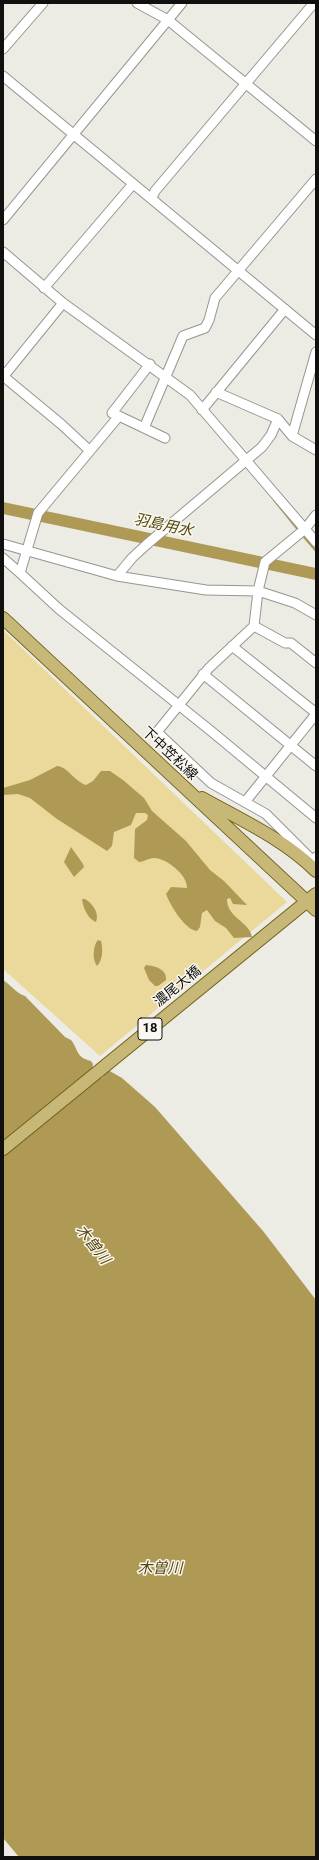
<!DOCTYPE html>
<html>
<head>
<meta charset="utf-8">
<style>
  body { margin:0 }
  #map { position:relative; width:319px; height:1860px; overflow:hidden; background:#ecebe4; font-family:Roboto,sans-serif }
  canvas { display:block }
  .frame { position:absolute; inset:0; border:4px solid #11100e; pointer-events:none }
</style>
</head>
<body>
<div id="map">
<canvas width="319" height="1860"></canvas>
<div class="frame"></div>
</div>
<script>
const c = document.querySelector('canvas').getContext('2d');
c.lineJoin = 'round';
function paint(path, color) { c.fillStyle = color; c.fill(path, 'evenodd'); }
function stroke(path, color, width, dash) { c.strokeStyle = color; c.lineWidth = width; c.lineCap = dash ? 'butt' : 'round'; c.setLineDash(dash || []); c.stroke(path); }
function label(font, color, halo, rows, align = 'center') {
  c.font = font + ' Roboto,"Noto Sans JP",sans-serif'; c.lineWidth = 3; c.setLineDash([]); c.textBaseline = 'middle'; c.strokeStyle = halo; c.fillStyle = color; for (const [text, x, y, turn = 0] of rows) {
    c.save(); c.translate(x, y); c.rotate((+turn || 0) * Math.PI / 180); c.textAlign = isNaN(turn) ? turn : align; if (halo) c.strokeText(text, 0, 0); c.fillText(text, 0, 0); c.restore();
  }
}
paint(new Path2D(`
  M3 630 287 902 100 1056 3 969Z`), '#ebd99c');
paint(new Path2D(`
  M57 766C68 767 74 781 86 785L93 781 101 771H110L123 780 144 798 152 811 186 841 210 870 224 881 247 905 233 904 230 898 227 899C227 918 249 921 252 937L234 938 226 928 215 921 207 910 202 913 200 927 197 931C185 930 170 905 166 894L171 887 187 888C188 875 166 858 154 858 148 858 144 862 139 862L134 858 135 829 147 820 148 815 145 813H136L131 825 114 832 112 846 107 851 57 819 30 798 18 794 3 795V788L30 780Z
  M71 847 83 864 84 867 74 877 64 862Z
  M82 899H85C92 903 100 913 96 922 88 919 83 908 82 899Z
  M98 940 101 941C103 949 103 960 97 966 92 960 93 945 98 940Z
  M146 965C155 966 167 969 166 980L158 986H155L149 980 144 968Z
  M3 980C11 985 16 993 25 996L65 1037 71 1040C79 1050 75 1057 91 1061L93 1064 92 1070 98 1078H102L108 1070 122 1078 155 1107 263 1231 316 1300V1857H19L3 1838Z`), '#ae9a54');
stroke(new Path2D(`
  M274 500 299 531
  M303 536 316 551`), '#ae9a54', 2);
stroke(new Path2D(`
  M3 508 316 574`), '#ae9a54', 12);
const minor = new Path2D(`
  M137 3 168 20 316 141
  M3 49 43 3
  M3 76 316 335
  M152 198 155 191 314 3
  M3 220 182 3
  M3 252 63 303 190 395 316 542
  M44 288 133 184
  M150 364 112 413 119 416 38 513 20 573 59 609 211 731 316 818
  M3 376 61 424 89 450
  M3 377 63 303
  M216 392 278 419 292 436 316 450
  M202 410 285 309
  M119 416 165 438
  M144 428 183 336 205 328 209 320 215 298 316 179
  M292 436 316 352
  M3 544 117 576 206 590 258 591 295 603 316 615
  M3 558 20 573
  M117 576 132 558 146 545 262 447 271 435 278 419
  M254 626 258 591 265 562 305 529 316 515
  M232 646 316 713
  M316 663 291 643H285L254 626 209 668 157 732 211 783 266 814 313 861 316 857
  M203 674 316 766
  M245 802 316 714`);
const major = new Path2D(`
  M3 618 316 910
  M202 798C241 820 284 839 316 871
  M3 1149 316 894`);
stroke(minor, '#97958f', 11);
stroke(major, '#705f18', 14);
stroke(minor, '#fff', 9);
stroke(major, '#c8b878', 12);
for (const [x, y, w] of [
  [150,1029,24]
]) { const box = new Path2D(); box.roundRect(x - w / 2, y - 11, w, 22, 3); c.fillStyle = '#faf8f1'; c.fill(box); stroke(box, '#11100e', 1); }
label('bold 13px', '#11100e', null, [
  ["18",150,1029]
]);
label('14px', '#11100e', '#faf8f1', [
  ["下中笠松線",169,754,43],
  ["濃尾大橋",178,987,-39]
]);
label('italic 15px', '#564810', '#faf8f1', [
  ["羽島用水",163,526,12],
  ["木曽川",92,1245,52],
  ["木曽川",160,1569]
]);
</script>
</body>
</html>
